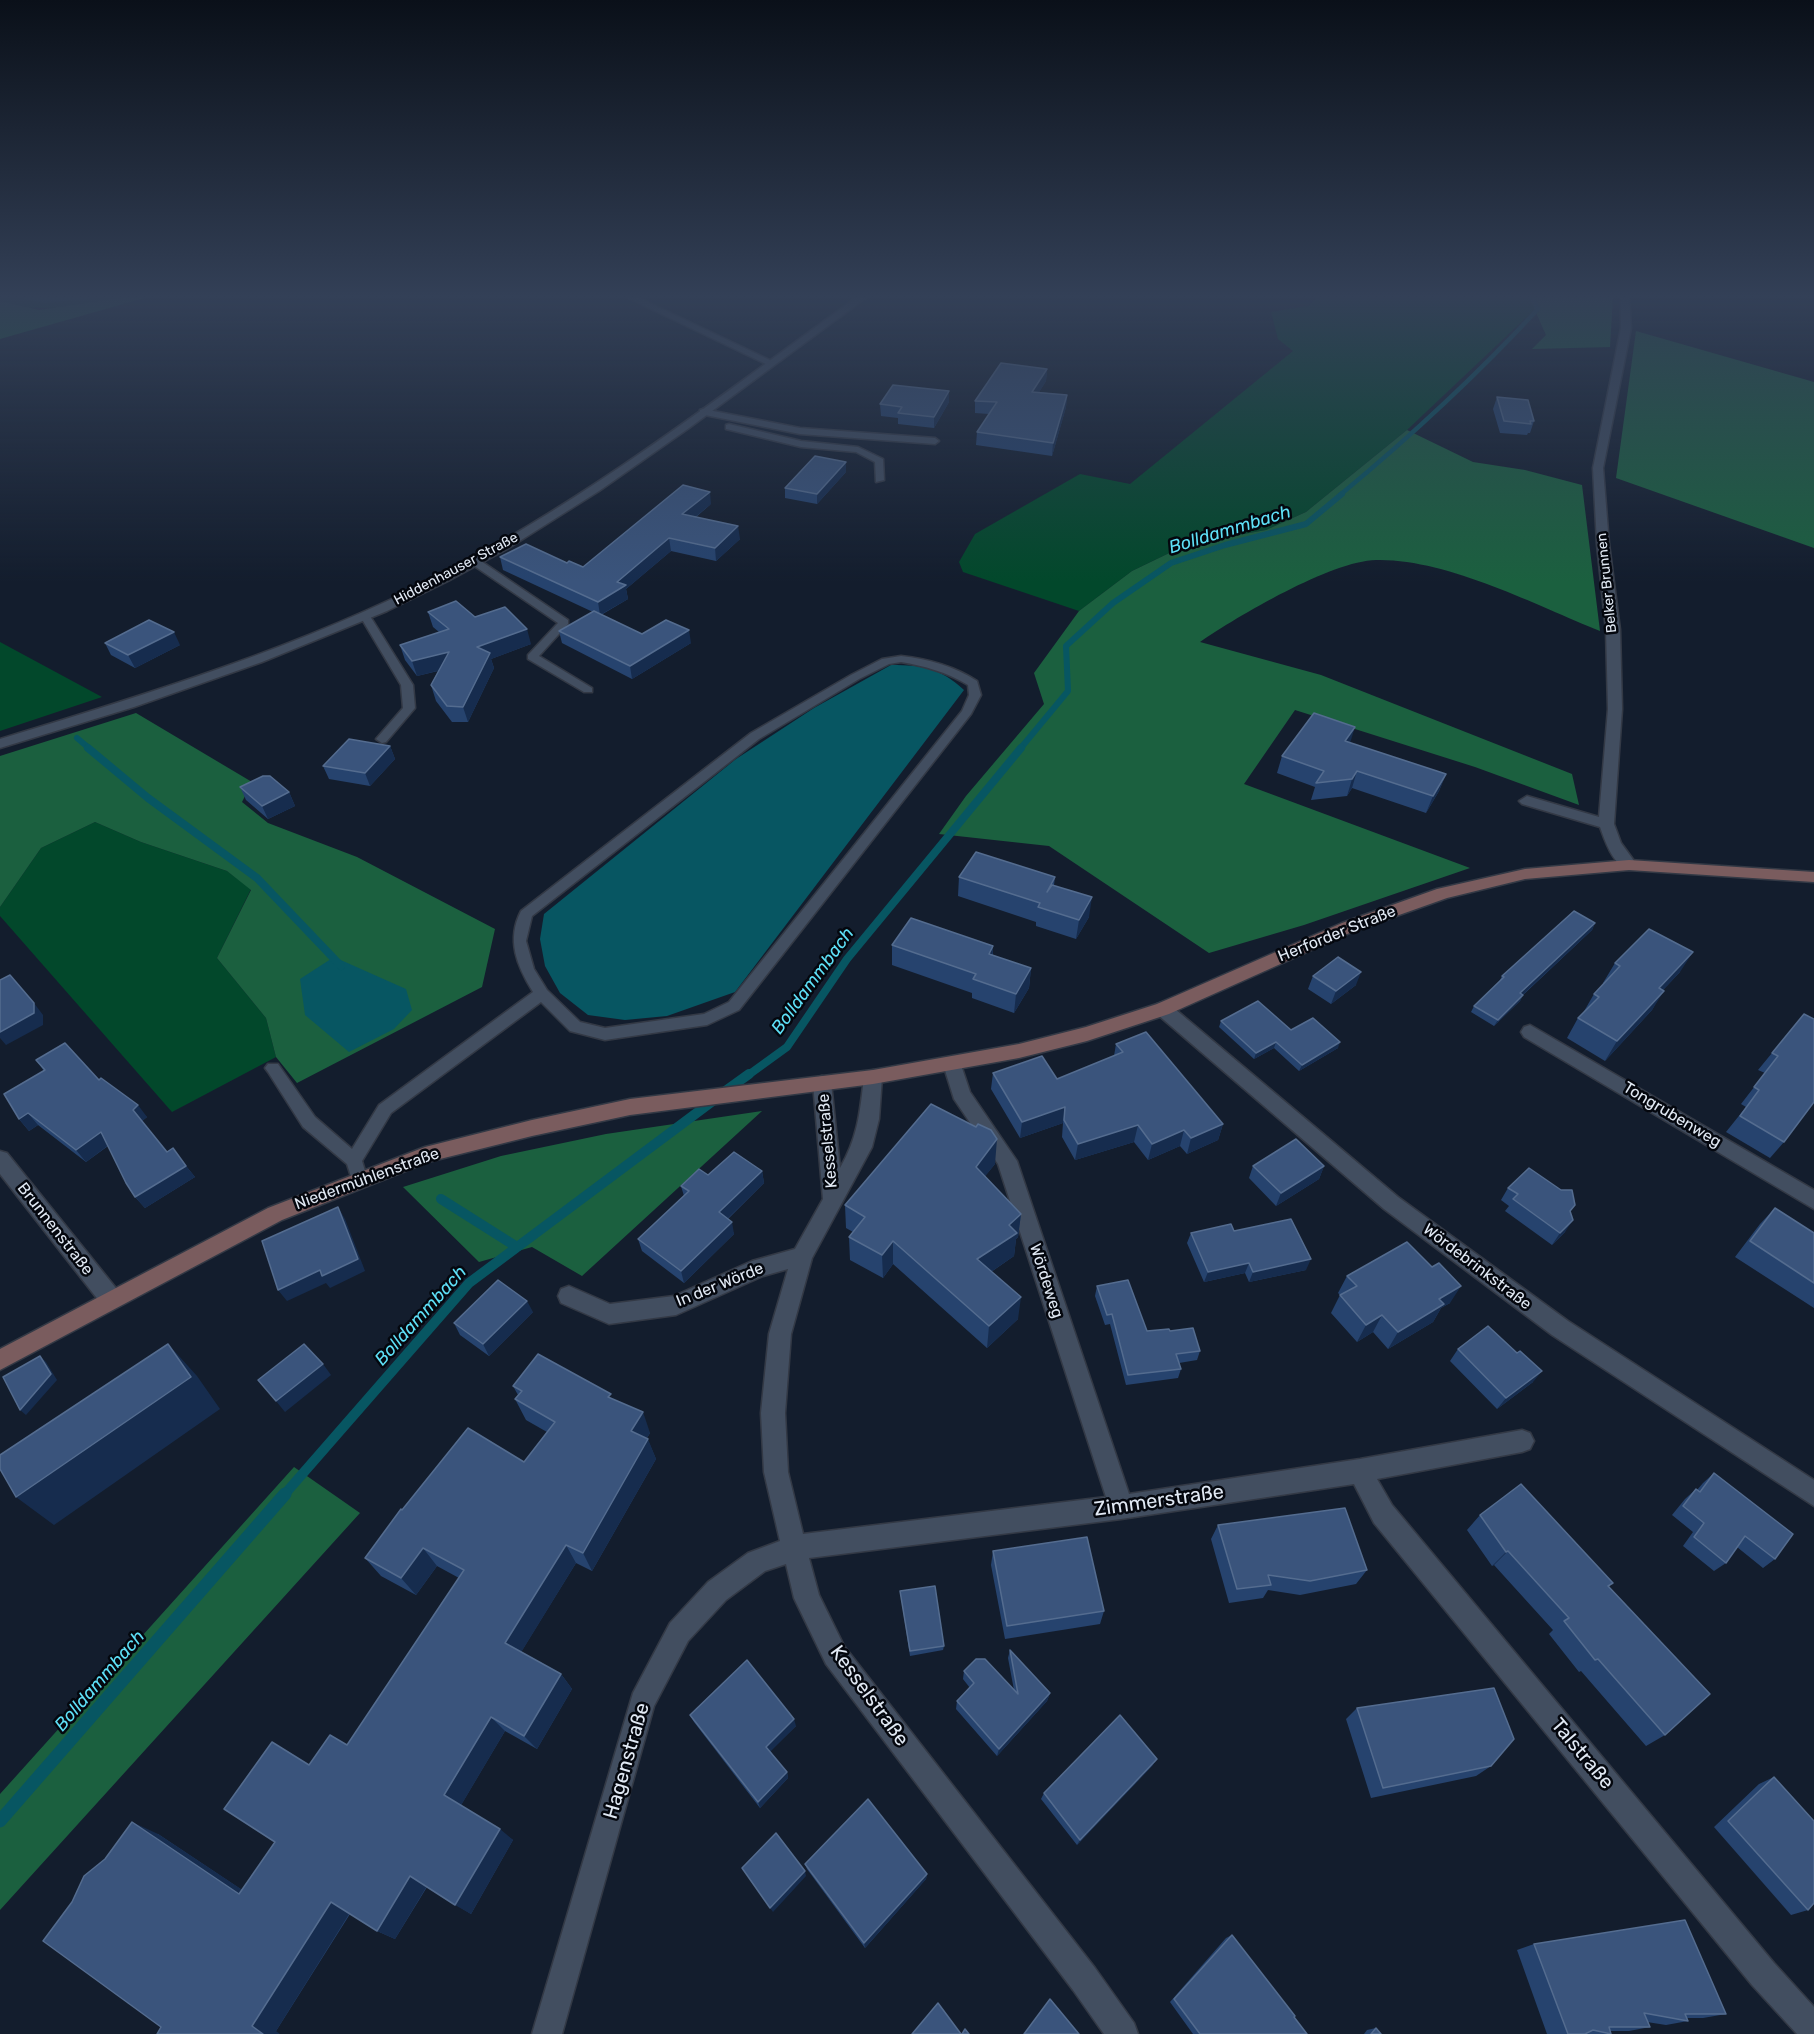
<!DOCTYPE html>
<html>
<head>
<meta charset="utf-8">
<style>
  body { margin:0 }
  canvas { display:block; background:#131d2d }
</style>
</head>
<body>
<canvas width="1814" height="2034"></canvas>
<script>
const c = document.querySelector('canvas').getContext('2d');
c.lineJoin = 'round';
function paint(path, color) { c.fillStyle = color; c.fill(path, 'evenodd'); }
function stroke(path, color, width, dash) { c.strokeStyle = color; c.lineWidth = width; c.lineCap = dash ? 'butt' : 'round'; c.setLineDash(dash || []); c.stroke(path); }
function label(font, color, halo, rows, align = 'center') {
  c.font = font + ' Rubik,sans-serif'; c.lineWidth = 5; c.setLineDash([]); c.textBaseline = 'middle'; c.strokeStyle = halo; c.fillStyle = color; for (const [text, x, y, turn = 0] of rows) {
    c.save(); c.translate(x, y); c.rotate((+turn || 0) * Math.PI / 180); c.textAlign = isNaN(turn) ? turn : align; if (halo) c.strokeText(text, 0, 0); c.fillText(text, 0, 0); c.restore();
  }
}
paint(new Path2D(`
  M0 297H128C83 305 44 315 0 301Z
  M1318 297H1529L1535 309 1407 430 1306 512 1266 530 1188 544 1132 571 1079 611 963 572 959 562 975 534 1080 474 1130 484 1293 351 1278 339 1271 312 1308 306Z
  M0 642 102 697 0 731Z
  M95 822 141 842 227 871 251 889 217 958 266 1018 276 1057 172 1112 0 916V907L41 848Z`), '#02482b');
paint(new Path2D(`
  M128 297H148L0 339V301L39 310Z
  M1529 297H1613L1610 347 1532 349 1546 335Z
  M1636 331 1814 382V548L1616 478Z
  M1407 430 1473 462 1525 470 1582 485 1600 631C1536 605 1445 558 1376 560 1331 561 1238 616 1200 642L1321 675 1572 774 1579 805 1475 767 1295 710 1244 784 1470 868 1304 925 1209 953 1049 846 939 834 966 796 1044 704 1034 673 1079 611 1132 571 1188 544 1266 530 1306 512Z
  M136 713 252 782 242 802 268 823 357 857 495 929 482 987 297 1083 276 1057 266 1018 217 958 251 890 227 871 141 842 95 822 41 848 0 907V756Z
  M762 1111 582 1276 532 1247 479 1262 403 1187 501 1156 606 1134Z
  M294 1467 360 1513 0 1910V1794Z`), '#1b603f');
paint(new Path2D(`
  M16 297H107L44 303Z
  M891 665C923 665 940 668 964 690L735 992 667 1016 625 1020 588 1015 560 993 545 966 540 939 544 914 736 759 814 708Z
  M334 957 406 989 412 1010 394 1029 349 1052 305 1015 300 979Z`), '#075662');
stroke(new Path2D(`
  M1340 495C1410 437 1476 376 1538 309L1532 297`), '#075662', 4.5);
stroke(new Path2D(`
  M77 738 90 749
  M1020 749 1068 691 1066 646 1113 603 1171 563 1225 545 1306 524 1342 494`), '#075662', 6);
stroke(new Path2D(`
  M88 748 148 798 257 878 341 966
  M747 1076 787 1047 847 959 1021 748`), '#075662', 8);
stroke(new Path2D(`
  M724 1092 749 1074
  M441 1199 517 1247
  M284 1495 469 1283 714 1100`), '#075662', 10);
stroke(new Path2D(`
  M0 1821 285 1494`), '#075662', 13);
const service = new Path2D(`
  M703 409 800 428 935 438 939 441 935 444 800 434 700 414V410Z
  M729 424 801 441 858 447 883 459 884 480 876 482 875 462 856 452 801 447 726 429V425Z
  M470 559H478L568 620V624L539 656 592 688V692H584L528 659V655L558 623 470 563Z
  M365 613 370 616 413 685 415 708 386 742 382 743 376 739 403 708 401 685 360 616Z
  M901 656C928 659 954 666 977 681L981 695 971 714 739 1010 707 1025 605 1040 570 1031 541 1002 391 1113 362 1161 368 1181 366 1186 360 1188 354 1186 347 1164 303 1127 268 1072 265 1068 268 1064H278L315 1117 352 1149 379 1105 533 992C517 966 506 940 521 911L751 733 851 675 882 659ZM901 662C924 666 947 672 968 685L969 695 962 711 729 1002 704 1014 605 1028 580 1022 547 990 534 969 526 941 532 916 759 739 859 679 889 664Z`);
const minor = new Path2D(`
  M626 297H637L776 363 768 365Z
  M1621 297H1629L1631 328 1603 468 1609 544 1620 630 1622 709 1614 824 1621 843 1637 865 1635 869C1616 874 1605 841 1600 827L1522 804 1519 801 1527 796 1599 817 1608 709 1606 630 1597 544 1593 468 1621 328Z
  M1163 1002 1169 1004 1398 1197 1568 1321 1814 1480V1506L1552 1335 1384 1209 1157 1014 1154 1009 1157 1004Z
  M1530 1025 1814 1190V1209L1524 1037 1521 1032 1524 1027Z
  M952 1057 959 1059 970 1092 1017 1161 1129 1494 1360 1459 1522 1430 1530 1433 1534 1441 1530 1449 1522 1452 1377 1479 1392 1505 1774 1963 1814 2007V2034H1797L1752 1985 1374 1523 1354 1484 1121 1519 809 1558 819 1595 844 1646 1095 1968 1134 2023 1138 2034H1104L1073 1990 826 1664 794 1598 786 1564 765 1571 726 1600 688 1641 654 1706 562 2034H532L633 1693 670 1623 708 1582 748 1553 780 1541 764 1472 761 1413 769 1334 788 1269 763 1276 676 1315 609 1324 561 1303 558 1296 561 1289 569 1286 610 1304 674 1296 752 1261 795 1249 823 1199 813 1083 815 1078 822 1076 829 1078 831 1083 840 1168C858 1137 860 1112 864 1077L866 1072 873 1070 880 1072 882 1077 879 1119 872 1147 812 1258 791 1334 785 1413 788 1472 803 1534 1106 1497 998 1164 954 1099 943 1064 945 1059Z
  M0 1151 7 1153 119 1292 122 1299 119 1306 111 1309 103 1306 0 1174Z`);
const tertiary = new Path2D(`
  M857 297H867L689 428 599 491 507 549 448 581 387 611 262 662 134 707 0 748V739C149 694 300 647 439 576 588 499 722 395 857 297Z`);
const secondary = new Path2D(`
  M1629 860 1814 872V882L1629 870 1525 879 1447 898 1354 931 1169 1014 1087 1041 1019 1058 873 1084 630 1115 532 1136 428 1162 282 1220 0 1370V1349L268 1208 425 1147 532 1120 630 1099 873 1070 1019 1044 1086 1027 1157 1004 1342 923 1437 889 1525 869Z`);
stroke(service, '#333945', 3);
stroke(minor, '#333945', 3);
stroke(tertiary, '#333945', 3);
stroke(secondary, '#333945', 3);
paint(service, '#424e60');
paint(minor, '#424e60');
paint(tertiary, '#424e60');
paint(secondary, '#7a5c5e');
paint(new Path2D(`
  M1047 369 1046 381 1039 392 1067 395 1066 407 1052 456 976 445 977 432 989 414 975 413V401Z
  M1497 397 1534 421 1530 433H1528L1527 435 1500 433 1493 409Z
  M949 402 934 428 898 424V418L881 416 880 404Z
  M846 472 817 504 785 498V488Z
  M711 504 696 517 740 539 716 561 671 551 626 589 628 599 601 615 642 634 691 643 632 679 562 643 559 631 593 612 503 570 500 557 567 563 583 567Z
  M428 612 475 617 531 644 491 659 494 668 468 722H452L436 701 431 685 438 671 417 676 405 660 400 645 439 632 433 627Z
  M105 643 180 645 135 668 111 655Z
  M1350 743 1446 774 1439 791 1426 813 1352 788 1347 796 1311 800 1315 787 1277 773 1282 756Z
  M390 746 395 759 370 786 329 779 323 766Z
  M240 787 289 792 295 806 268 819 246 800Z
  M959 877H1055L1054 885 1089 917 1076 939 1036 926V922L958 896Z
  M1595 923 1592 930 1523 995 1520 1001 1494 1026 1471 1012 1474 1006 1499 982 1502 976Z
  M892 945 993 946V955L1031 968 1029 988 1014 1013 972 998V993L892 965Z
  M1615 963 1680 972 1663 990 1652 1010 1605 1061 1567 1038 1578 1018 1583 1013 1594 994 1604 983H1603Z
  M1313 976 1356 985 1331 1004 1308 989Z
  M1814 1019V1102L1784 1142 1770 1158 1726 1132 1746 1107 1741 1104 1765 1073 1758 1070 1772 1053Z
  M1221 1021 1291 1030 1338 1048 1299 1071 1274 1048 1254 1059 1219 1027Z
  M1116 1044 1223 1124 1218 1140 1187 1154 1180 1146 1148 1160 1134 1142 1075 1160 1062 1137 1063 1123 1020 1138 991 1089 993 1073 1057 1079 1114 1056Z
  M36 1060 99 1080 147 1117 142 1121 167 1152 186 1166 195 1177 145 1208 135 1197 108 1146 86 1162 38 1125 29 1131 19 1119 44 1071Z
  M995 1164 985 1176 1021 1214 1018 1237 1016 1239 1014 1256 991 1272 1018 1319 987 1348 893 1264 883 1278 850 1260 849 1237 853 1232 846 1228 845 1205Z
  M1253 1166H1324L1319 1179 1276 1206 1249 1178Z
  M762 1171 764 1183 728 1219 734 1234 684 1283 642 1251 638 1239 684 1196 681 1186Z
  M1508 1188 1575 1205 1570 1212 1565 1232 1552 1245 1505 1211 1509 1206 1501 1200Z
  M1775 1208 1814 1233V1308L1735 1257 1760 1224Z
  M1234 1231 1306 1270 1249 1282 1245 1273 1204 1282 1187 1243 1191 1233Z
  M1347 1276 1450 1303 1441 1308 1433 1322 1388 1349 1373 1332 1357 1342 1331 1313 1340 1295 1338 1293Z
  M1097 1286 1147 1331H1170L1200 1351 1197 1360 1179 1363 1181 1369 1178 1378 1126 1385 1110 1324 1105 1325 1095 1296Z
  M533 1312 489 1356 460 1335 454 1323Z
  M1458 1349 1533 1382 1497 1409 1450 1361Z
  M513 1386 613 1399 650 1433 647 1438 656 1459 592 1571 576 1563 521 1652 561 1674 572 1689 537 1749 505 1731 461 1805 513 1840 471 1914 427 1887 395 1939 377 1931 350 1914 276 2031 161 2027 158 1834 242 1890 275 1842 309 1765 347 1745 459 1578 437 1566 416 1595 381 1576 365 1558 402 1510 524 1462 547 1432 526 1420 515 1399 518 1395Z
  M1714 1473 1775 1559 1763 1568 1737 1547 1726 1563 1714 1571 1683 1546 1693 1532 1672 1515 1685 1499 1696 1489 1697 1490 1703 1483Z
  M1480 1515 1609 1586 1665 1735 1646 1746 1581 1671 1579 1672 1549 1634 1553 1630 1494 1565 1492 1566 1467 1530Z
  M1218 1525 1367 1570 1356 1584 1300 1595 1268 1590 1263 1598 1229 1603 1211 1539Z
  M993 1551 1104 1611 1100 1624 1005 1639 991 1565Z
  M900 1591 944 1646 943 1650 910 1656Z
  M1010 1650 1050 1693 1047 1701 997 1756 956 1709 957 1701 970 1688 963 1679 964 1671 1014 1690 1008 1658Z
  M1357 1708 1491 1766 1476 1776 1371 1798 1346 1719Z
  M690 1715 796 1726 770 1751 787 1772 788 1778 760 1808 694 1722Z
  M1157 1759 1152 1766 1077 1845 1041 1799 1044 1793Z
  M1774 1777 1808 1910 1791 1915 1714 1827 1759 1784Z
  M805 1864 927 1874 926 1879 865 1948 807 1869Z
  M1232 1935 1294 2017 1307 2034H1193L1170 2002 1226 1938Z
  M1534 1944 1726 2014 1703 2018H1687L1688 2021 1666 2025 1647 2022 1650 2027 1629 2031H1610L1611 2034H1547L1517 1950Z
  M1376 2028 1381 2034H1364L1367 2030Z`), '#26436e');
paint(new Path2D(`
  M1047 369 1046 381 1032 404V392Z
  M949 391V402L934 428V417Z
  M1067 395 1066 407 1052 456 1053 443Z
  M846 462V472L817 504V494Z
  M710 492 711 504 683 527 682 514Z
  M738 526 740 539 716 561 715 548Z
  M669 538 671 551 626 589 628 599 600 615 598 602 617 582Z
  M527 629 531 644 491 659 494 668 468 722 463 707 477 647Z
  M689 630 691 643 632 679 630 666Z
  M174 632 180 645 135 668 128 655Z
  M449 652 453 667 417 676 412 661Z
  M1355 727 1350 743 1345 741Z
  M390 746 395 759 370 786 365 773Z
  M1357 771 1352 788 1347 796 1352 779Z
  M1446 774 1439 791 1426 813 1433 796Z
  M289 792 295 806 268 819 262 806Z
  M1092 897 1089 917 1076 939 1079 920Z
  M1595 923 1592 930 1517 1000 1520 993Z
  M993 946 992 966 989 954Z
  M1693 952 1680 972 1647 1007 1659 988Z
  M1031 968 1029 988 1014 1013 1016 994Z
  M1361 972 1356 985 1331 1004 1336 991Z
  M1664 991 1652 1010 1605 1061 1617 1041Z
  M1523 995 1520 1001 1494 1026 1498 1020Z
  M34 1003 43 1015V1025L6 1045 0 1038V1032Z
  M1276 1042 1274 1048 1254 1059 1256 1053Z
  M1340 1042 1338 1048 1299 1071 1302 1065Z
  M138 1105 147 1117 141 1122 133 1110Z
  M1065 1107 1063 1123 1020 1138 1022 1122Z
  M28 1113 38 1125 29 1131 19 1119Z
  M1223 1124 1218 1140 1187 1154 1191 1138Z
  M1138 1125 1134 1142 1075 1160 1078 1144Z
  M1184 1130 1180 1146 1148 1160 1152 1144Z
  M101 1132 110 1144 86 1162 76 1150Z
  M997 1139 995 1164 974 1190 976 1167Z
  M186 1166 195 1177 145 1208 135 1197Z
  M1324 1166 1319 1179 1276 1206 1281 1193Z
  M762 1171 764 1183 721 1225 719 1212Z
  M338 1207 345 1219 365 1271 330 1288 326 1283 287 1301 278 1290Z
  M1021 1214 1018 1237 1016 1239 1014 1256 976 1282 977 1259 1009 1225Z
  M1573 1220 1565 1232 1552 1245 1560 1233Z
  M732 1222 734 1234 684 1283 681 1271Z
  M893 1241V1264L883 1278 882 1255Z
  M1311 1259 1306 1270 1249 1282 1253 1272Z
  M1249 1263 1245 1273 1204 1282 1208 1272Z
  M1461 1286 1450 1303 1441 1308 1433 1322 1388 1349 1398 1332 1439 1299Z
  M1021 1297 1018 1319 987 1348 989 1326Z
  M527 1301 533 1312 489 1356 483 1344Z
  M1382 1315 1373 1332 1357 1342 1366 1325Z
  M168 1344 197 1376 220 1409 54 1525 16 1497Z
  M40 1356 46 1362 57 1380 26 1415 20 1410Z
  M323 1364 331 1375 285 1412 276 1401Z
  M1542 1371 1533 1382 1497 1409 1506 1398Z
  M643 1412 650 1433 639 1451 631 1431Z
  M648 1439 656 1459 592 1571 583 1553Z
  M566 1545 576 1563 517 1659 505 1643Z
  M423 1548 437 1566 416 1595 401 1578Z
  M1508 1551 1494 1565 1492 1566 1506 1552Z
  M561 1674 572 1689 537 1749 524 1736Z
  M1050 1693 1047 1701 997 1756 999 1749Z
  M491 1717 505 1731 460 1807 444 1795Z
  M794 1719 796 1726 769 1753 766 1747Z
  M1157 1759 1152 1766 1077 1845 1080 1840Z
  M787 1772 788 1778 760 1808 758 1802Z
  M132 1822 158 1834 262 1903 239 1894Z
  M500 1829 513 1840 471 1914 455 1905Z
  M805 1871 806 1876 773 1912 770 1908Z
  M927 1874 926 1879 865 1948 864 1943Z
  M410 1876 427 1886 395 1939 377 1931Z
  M331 1902 351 1911 276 2031 280 2034H263L252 2026Z`), '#162c4e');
const building = new Path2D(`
  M1001 363 1047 369 1032 392 1067 395 1053 443 977 432 997 402 975 401Z
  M893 385 949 391 934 417 898 413 902 407 880 404Z
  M1497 397 1528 400 1534 421H1530L1531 424 1504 421Z
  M815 456 846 462 817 494 785 488Z
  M683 485 710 492 682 514 738 526 715 548 669 538 617 582 626 585 598 602 500 557 526 544 567 563 569 561 583 567Z
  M456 601 475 617 505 607 527 629 477 647 490 653 463 707 447 706 431 685 449 652 412 661 400 645 449 629 428 612Z
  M594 611 642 634 666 620 689 630 630 666 559 631Z
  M149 620 174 632 128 655 105 643Z
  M1314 713 1355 727 1345 741 1446 774 1433 796 1357 771 1352 779 1316 783 1324 771 1282 756Z
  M349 739 390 746 365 773 323 766Z
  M263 776H270L289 792 262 806 240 787Z
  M976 852 1055 877 1047 892 1052 885 1092 897 1079 920 1038 907 1040 903 959 877Z
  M1574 911 1595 923 1520 993 1523 995 1498 1020 1474 1006 1504 977 1502 976Z
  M911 918 993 946 989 954 1031 968 1016 994 973 979 976 974 892 945Z
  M1649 929 1693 952 1659 988 1664 991 1617 1041 1578 1018 1599 997 1594 994 1620 966 1615 963Z
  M1338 957 1361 972 1336 991 1313 976Z
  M10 975 34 1003V1013L0 1032V980Z
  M1258 1001 1291 1030 1313 1018 1340 1042 1302 1065 1276 1042 1256 1053 1221 1021Z
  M1804 1014 1814 1019V1102L1784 1142 1740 1116 1759 1090 1754 1087 1778 1056 1772 1053Z
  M1146 1032 1223 1124 1191 1138 1184 1130 1152 1144 1138 1125 1078 1144 1064 1120 1065 1107 1022 1122 993 1073 1042 1056 1057 1079 1123 1052 1116 1044Z
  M65 1043 99 1080 101 1078 138 1105 133 1110 167 1152 173 1148 186 1166 135 1197 126 1183 101 1132 76 1150 28 1113 19 1119 4 1094 45 1070 36 1060Z
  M931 1104 976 1127 978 1124 991 1130 997 1139 976 1167 1021 1214 1009 1225 1017 1233 977 1259 1021 1297 989 1326 893 1241 882 1255 849 1237 865 1217 845 1205Z
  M1296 1139 1324 1166 1281 1193 1253 1166Z
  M734 1152 762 1171 719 1212 732 1222 681 1271 638 1239 689 1191 681 1186 699 1169 708 1175Z
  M1529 1168 1561 1190H1572L1575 1205 1570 1211 1573 1220 1560 1233 1513 1199 1518 1194 1508 1188Z
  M338 1207 358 1259 322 1276 320 1270 278 1290 262 1241Z
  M1775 1208 1814 1233V1283L1750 1241Z
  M1291 1219 1311 1259 1253 1272 1249 1263 1208 1272 1191 1233 1231 1224 1234 1231Z
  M1407 1242 1432 1267 1439 1263 1461 1286 1439 1299 1444 1304 1398 1332 1382 1315 1366 1325 1340 1295 1357 1286 1347 1276Z
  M498 1280 527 1301 483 1344 454 1323Z
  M1128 1280 1147 1331 1169 1329 1170 1331 1193 1328 1200 1351 1176 1354 1181 1369 1128 1375 1112 1314 1107 1315 1097 1286Z
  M1488 1326 1517 1353 1520 1351 1542 1371 1506 1398 1458 1349Z
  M168 1344 191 1377 16 1497 0 1469V1455Z
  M304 1344 323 1364 276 1401 258 1380Z
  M538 1354 611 1394 608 1397 643 1412 631 1431 648 1439 583 1553 566 1545 505 1643 561 1674 524 1736 491 1717 444 1795 500 1829 455 1905 410 1876 377 1931 331 1902 252 2026 263 2034H157L161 2027 43 1941 72 1902 84 1876 105 1859 132 1822 239 1894 275 1842 224 1809 272 1742 309 1765 330 1735 347 1745 464 1570 423 1548 401 1578 365 1558 401 1509 402 1510 468 1428 524 1462 555 1422 515 1399 522 1391 513 1386Z
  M40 1356 51 1374 20 1410 3 1377Z
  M1714 1473 1793 1534 1775 1559 1745 1536 1726 1563 1694 1537 1704 1523 1683 1506 1696 1489 1700 1492Z
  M1521 1484 1613 1583 1608 1586 1710 1694 1665 1735 1598 1659 1595 1660 1564 1621 1569 1618 1508 1551 1506 1552 1480 1515Z
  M1345 1508 1367 1570 1310 1581 1268 1575 1271 1585 1237 1589 1218 1525Z
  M1087 1537 1104 1611 1007 1626 993 1551Z
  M935 1586 944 1646 910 1651 900 1591Z
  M1010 1650 1050 1693 999 1749 957 1701 974 1683 964 1671 976 1659H985L1018 1694Z
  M747 1660 794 1719 766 1747 787 1772 758 1802 690 1715Z
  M1494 1688 1514 1739 1491 1766 1383 1788 1357 1708Z
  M1120 1715 1157 1759 1080 1840 1044 1793Z
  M1774 1777 1814 1821V1903L1808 1910 1728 1821Z
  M868 1799 927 1874 864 1943 805 1864Z
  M776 1833 805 1871 770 1908 742 1868Z
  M1685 1920 1726 2014H1685L1688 2021 1644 2013 1650 2027H1609L1611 2034 1593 2030 1585 2034H1568L1534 1944Z
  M1232 1935 1295 2016 1294 2017 1307 2034H1200L1174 1999Z
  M1050 1999 1079 2034H1024Z
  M938 2003 961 2034H912Z
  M1376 2028 1381 2034H1371Z
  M965 2029 969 2034H962Z`);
paint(building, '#3a547c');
stroke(building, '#546c8f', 1.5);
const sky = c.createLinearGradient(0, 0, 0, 582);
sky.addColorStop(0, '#0a1019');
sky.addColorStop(0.51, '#334057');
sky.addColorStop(1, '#33405700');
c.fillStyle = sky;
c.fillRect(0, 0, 1814, 582);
label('14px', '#e1e9f4', '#04070e', [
  ["Hiddenhauser Straße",456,569,-28],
  ["Belker Brunnen",1607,583,-96]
]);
label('16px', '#e1e9f4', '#04070e', [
  ["Herforder Straße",1337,934,-22],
  ["Tongrubenweg",1672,1115,31],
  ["Kesselstraße",828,1141,-95],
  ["Niedermühlenstraße",367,1179,-20],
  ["Brunnenstraße",55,1229,52],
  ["Wördebrinkstraße",1477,1267,37],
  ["Wördeweg",1046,1281,72],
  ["In der Wörde",720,1285,-22]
]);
label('italic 18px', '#5ee0f7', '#04070e', [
  ["Bolldammbach",1230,530,-17],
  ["Bolldammbach",813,981,-54],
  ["Bolldammbach",421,1316,-48],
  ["Bolldammbach",100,1681,-49]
]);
label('20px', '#e1e9f4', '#04070e', [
  ["Zimmerstraße",1159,1501,-8],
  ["Kesselstraße",869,1696,54],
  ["Talstraße",1582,1754,50],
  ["Hagenstraße",627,1761,-74]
]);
</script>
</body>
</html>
